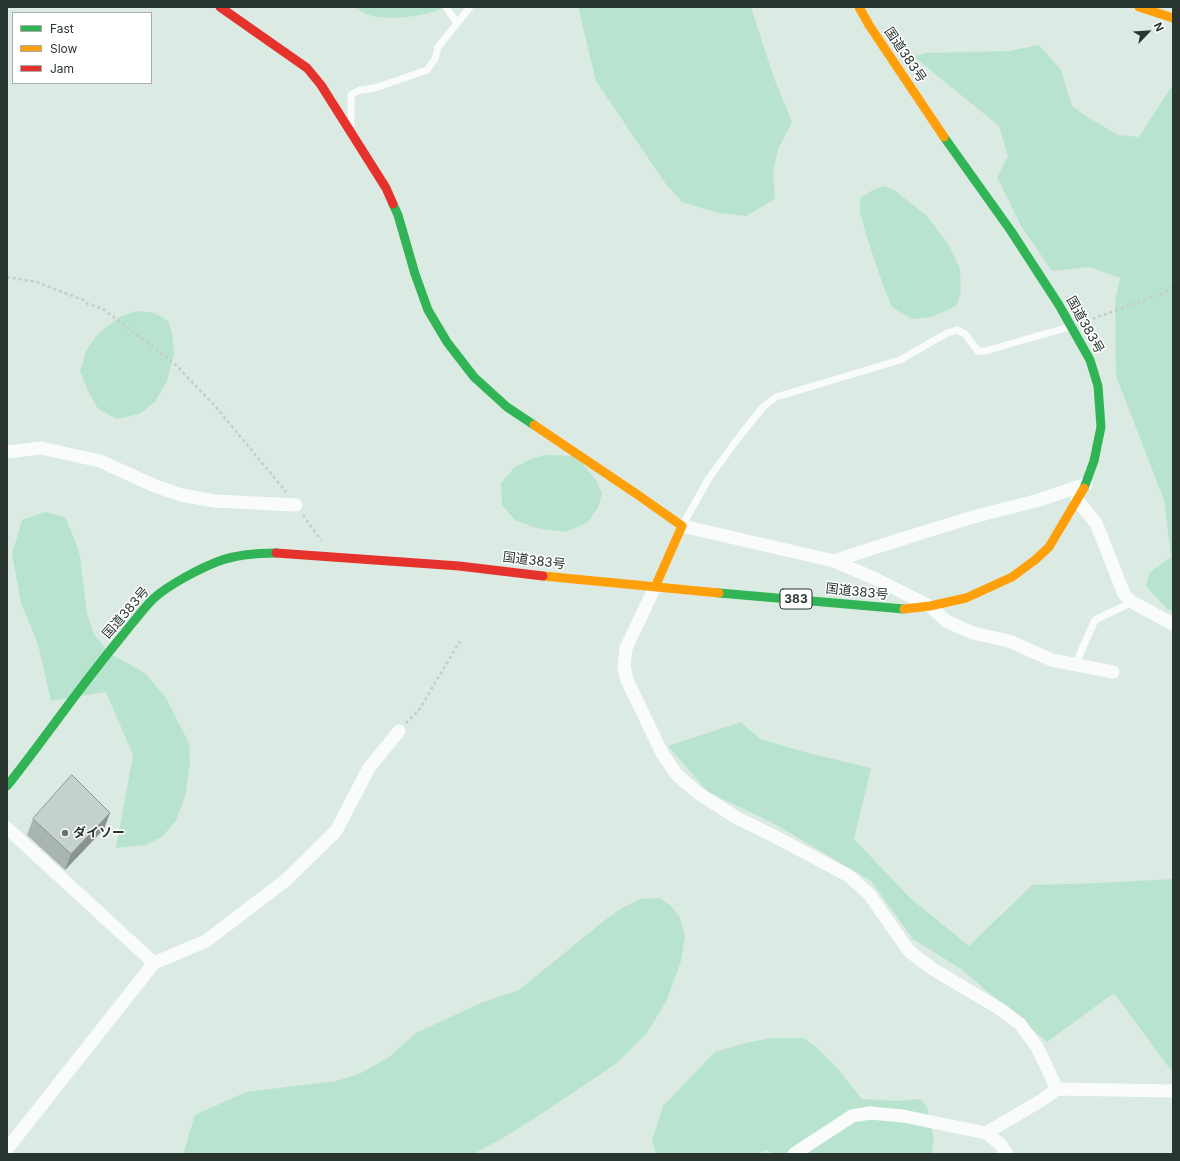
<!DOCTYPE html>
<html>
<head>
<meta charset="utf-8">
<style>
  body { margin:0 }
  #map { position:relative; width:1180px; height:1161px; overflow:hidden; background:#dbebe3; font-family:Inter,sans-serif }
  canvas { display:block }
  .frame { position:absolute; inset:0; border:8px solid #29352f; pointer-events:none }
  .legend { position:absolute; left:12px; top:12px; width:140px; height:72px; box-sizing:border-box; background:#fff; border:1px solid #a9aeac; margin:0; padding:5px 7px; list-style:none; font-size:12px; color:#29352f }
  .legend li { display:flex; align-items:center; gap:8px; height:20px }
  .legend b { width:20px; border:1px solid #a9aeac }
  .north { position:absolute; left:1128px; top:12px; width:40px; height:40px; -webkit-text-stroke:3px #fff; paint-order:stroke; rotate:65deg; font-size:11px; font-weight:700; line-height:16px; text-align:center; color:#29352f }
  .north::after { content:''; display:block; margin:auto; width:14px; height:18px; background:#29352f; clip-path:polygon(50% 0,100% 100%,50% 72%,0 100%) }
</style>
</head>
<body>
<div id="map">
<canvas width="1180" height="1161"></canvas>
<div class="frame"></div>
<ul class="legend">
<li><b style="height:5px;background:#30b455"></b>Fast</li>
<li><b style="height:5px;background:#ff9f0a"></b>Slow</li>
<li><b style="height:5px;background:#e5322d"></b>Jam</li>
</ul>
<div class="north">N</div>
</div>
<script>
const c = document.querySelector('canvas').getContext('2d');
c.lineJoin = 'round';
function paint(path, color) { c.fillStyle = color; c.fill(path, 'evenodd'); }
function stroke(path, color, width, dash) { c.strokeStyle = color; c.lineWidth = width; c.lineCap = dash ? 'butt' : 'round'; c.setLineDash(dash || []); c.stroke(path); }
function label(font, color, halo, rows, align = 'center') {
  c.font = font + ' Inter,"Noto Sans JP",sans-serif'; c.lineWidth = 3; c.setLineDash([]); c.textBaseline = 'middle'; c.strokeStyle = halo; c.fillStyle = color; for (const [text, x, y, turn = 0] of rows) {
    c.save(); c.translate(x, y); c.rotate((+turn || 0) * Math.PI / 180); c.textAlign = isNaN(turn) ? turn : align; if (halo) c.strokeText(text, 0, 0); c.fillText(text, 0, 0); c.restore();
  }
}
paint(new Path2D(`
  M356 7H446C428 16 386 22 366 14 363 13 359 9 356 7Z
  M578 7H751L774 78 792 122 778 149 773 173 775 199 746 216 718 213 682 202 665 183 596 81Z
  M1039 45 1061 70 1072 106 1086 116 1118 135 1139 137 1173 84V612L1166 608 1146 586 1150 572 1171 557 1164 500 1116 376 1115 301 1120 278 1090 267 1052 271 1021 226 997 177 1008 156 999 126 913 56 927 53 1009 51Z
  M883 186 894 190 927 216 950 247 960 269 961 293 956 306 932 317 912 319 892 307 883 285 868 241 860 213V198L871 191Z
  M137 311 155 313 168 321 172 332 174 353 167 381 155 402 139 414 117 419 98 409 87 389 80 371 86 351 97 335 119 317Z
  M545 455 576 456 596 480 602 493 598 508 587 523 565 532 536 528 515 520 502 505 501 483 515 467 531 459Z
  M45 512 65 517 75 540 80 556 87 614 94 634 109 653 145 673 166 698 189 743 190 764 185 797 176 820 163 836 146 845 116 848 133 755 106 692 51 701 38 644 21 603 12 554 22 520Z
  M741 722 760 739 808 753 871 768 854 839 910 898 969 946 1032 885 1099 883 1173 879V1073L1114 993 1047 1042 961 969 913 939 871 881 773 823 708 792 668 746Z
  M660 898 670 905 679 916 685 936 681 961 666 1002 646 1034 617 1063 547 1110 503 1138 473 1154H183L195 1115 246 1092 336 1081 359 1074 389 1057 416 1033 483 1002 519 990 605 920 622 908 641 899Z
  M770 1038H804L816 1047 837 1068 862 1099 898 1101 920 1099 927 1107 934 1138 932 1154H773L767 1150 756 1154H656L652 1141 663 1106 715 1052 742 1044Z`), '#b8e4cf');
stroke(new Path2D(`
  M7 277 36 282 83 300 88 304 103 309 176 365 216 407 286 492
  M1087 321 1149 298 1163 294 1173 286
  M303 515 321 540
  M406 723 419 710 460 641`), '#c7ccca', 2.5, [3, 3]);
stroke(new Path2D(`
  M446 7 457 23
  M351 124V95L360 90 375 88 427 70 435 59 438 47 470 7
  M682 526 709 478 739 437 763 407 776 397 900 360 947 333 957 330 965 334 978 351H985L1069 327
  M1075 665 1095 620 1132 602`), '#fafcfb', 7);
stroke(new Path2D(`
  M7 452 41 448 100 461 155 486 181 495 215 501 296 505
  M1077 500 1096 523 1124 594 1132 602 1173 624
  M682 526 834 561 876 579 930 606 946 621 973 633 1009 641 1052 660 1113 672
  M834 561 889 543 973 517 1039 500 1086 484
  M655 587 626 648 624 667 627 680 662 753 677 775 698 793 737 818 772 835 849 876 869 894 909 951 931 968 1000 1009 1020 1024 1037 1047 1057 1089
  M7 828 154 963
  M986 1133 1042 1100 1057 1089 1173 1091
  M7 1149 154 963 206 941 286 880 336 831 369 768 399 731
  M794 1154 852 1116 870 1113 903 1116 986 1133 1000 1144 1007 1154`), '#fafcfb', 13);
stroke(new Path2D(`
  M944 137 1011 231 1059 305 1090 360 1098 386 1101 427 1094 461 1084 488
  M393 204 398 215 415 274 428 310 447 342 474 377 507 407 534 425
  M719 593 904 609
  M7 786C46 737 81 685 122 636 132 624 142 610 153 599 168 585 202 567 222 560 237 555 260 553 276 553`), '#30b455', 9);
stroke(new Path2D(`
  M859 7 869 25 944 137
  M1139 7 1173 18
  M534 425 638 495 682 526 655 587
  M543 576 719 593
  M904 609 930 606 966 598 1012 577 1035 560 1049 547 1084 488`), '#ff9f0a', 9);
stroke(new Path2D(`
  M220 7 307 68 321 85 386 188 393 204
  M276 553 459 566 543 576`), '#e5322d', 9);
paint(new Path2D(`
  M33 819 104 829 65 870 27 835Z`), '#a9b5af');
paint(new Path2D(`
  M110 813 104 829 65 870 71 854Z`), '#8a938e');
const building = new Path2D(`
  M72 775 110 813 71 854 33 819Z`);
paint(building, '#c5d2cb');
stroke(building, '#8a938e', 1);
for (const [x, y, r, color] of [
  [65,833,4,"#67756e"]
]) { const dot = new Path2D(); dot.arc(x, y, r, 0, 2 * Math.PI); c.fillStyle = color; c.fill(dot); stroke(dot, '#fff', 1.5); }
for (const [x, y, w] of [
  [796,599,32]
]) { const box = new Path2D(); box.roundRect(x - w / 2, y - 10, w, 20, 3); c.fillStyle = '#fff'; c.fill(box); stroke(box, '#29352f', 1); }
label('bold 12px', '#29352f', null, [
  ["383",796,599]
]);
label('13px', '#29352f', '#fff', [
  ["国道383号",905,55,56],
  ["国道383号",1085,325,61],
  ["国道383号",534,561,7],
  ["国道383号",857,592,6],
  ["国道383号",126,613,-49]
]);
label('bold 13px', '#29352f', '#fff', [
  ["ダイソー",73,833]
], 'left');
</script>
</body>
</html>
